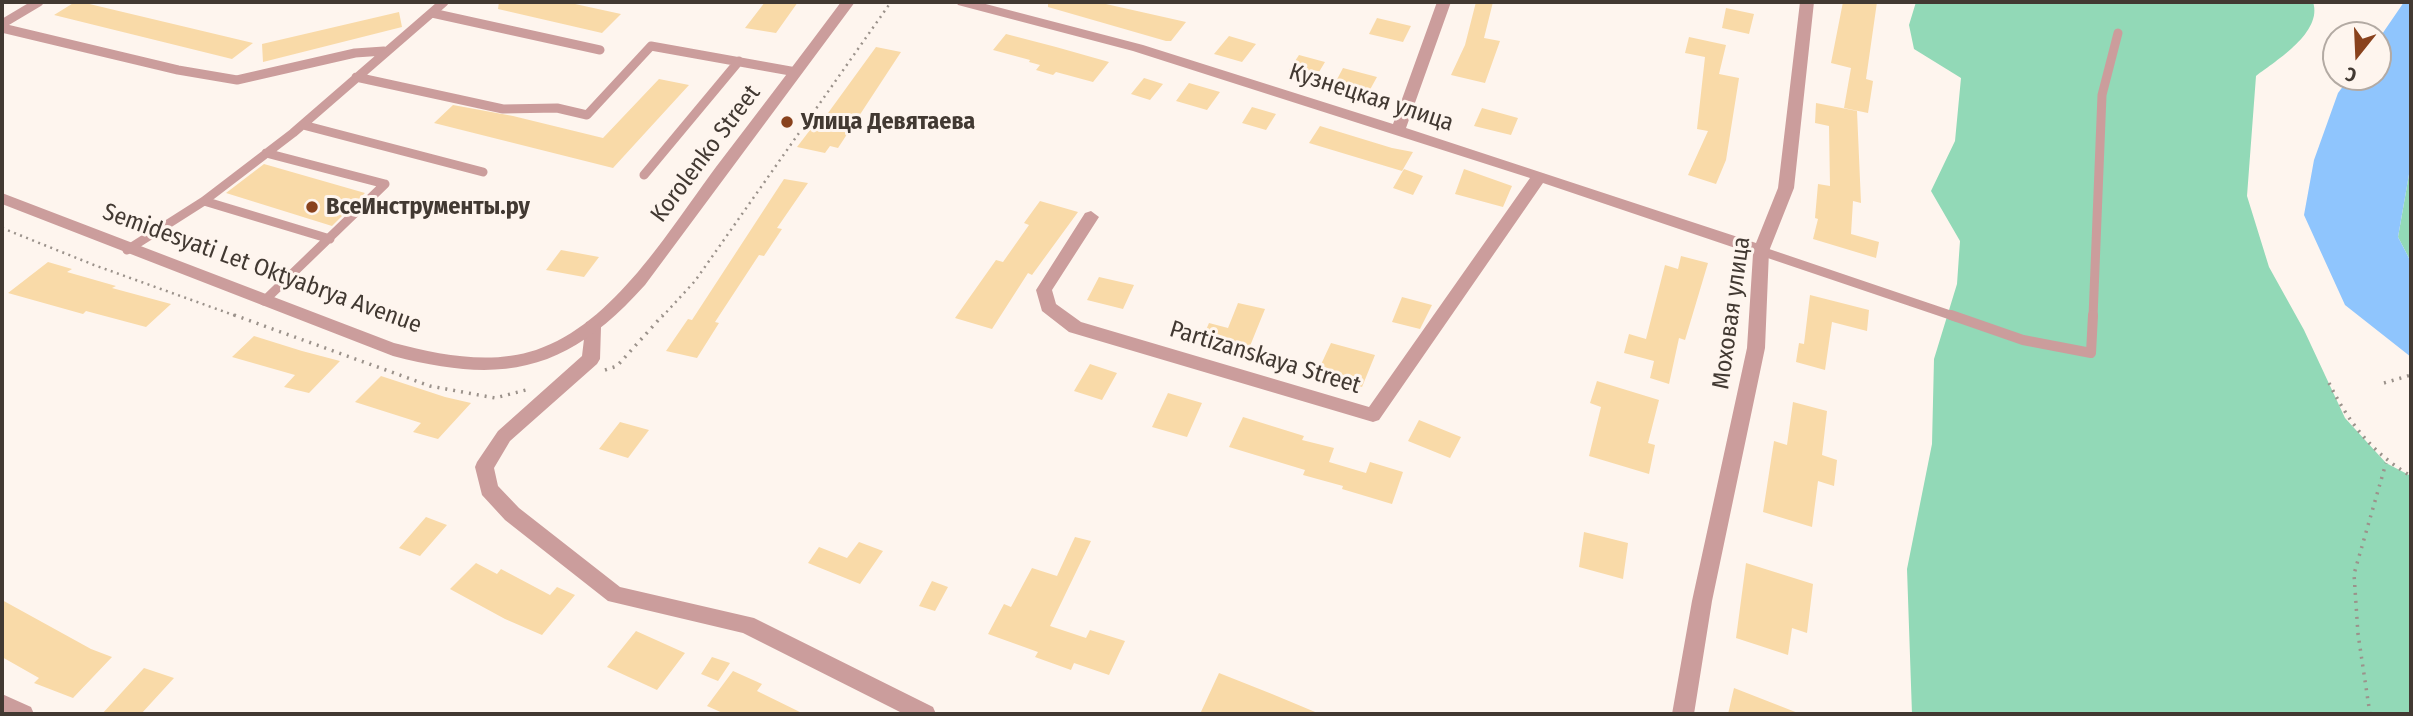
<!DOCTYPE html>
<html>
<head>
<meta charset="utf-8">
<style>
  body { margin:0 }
  #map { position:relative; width:2413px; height:716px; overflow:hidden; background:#fef5ee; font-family:"Fira Sans Condensed",sans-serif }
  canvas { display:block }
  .frame { position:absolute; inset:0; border:4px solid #423932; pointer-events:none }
  .north { position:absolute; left:2322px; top:21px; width:70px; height:70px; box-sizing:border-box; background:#fef5ee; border:2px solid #b3aaa3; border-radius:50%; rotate:198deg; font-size:19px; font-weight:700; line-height:28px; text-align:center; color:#423932 }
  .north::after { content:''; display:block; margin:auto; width:24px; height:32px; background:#89421d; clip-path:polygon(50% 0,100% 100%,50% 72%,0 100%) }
</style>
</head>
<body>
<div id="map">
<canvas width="2413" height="716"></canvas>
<div class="frame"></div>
<div class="north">С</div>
</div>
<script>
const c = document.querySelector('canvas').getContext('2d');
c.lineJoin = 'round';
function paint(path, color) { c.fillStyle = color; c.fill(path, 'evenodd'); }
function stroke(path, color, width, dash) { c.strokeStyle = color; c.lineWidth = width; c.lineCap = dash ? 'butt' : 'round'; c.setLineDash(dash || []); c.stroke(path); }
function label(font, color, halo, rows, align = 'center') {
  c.font = font + ' "Fira Sans Condensed",sans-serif'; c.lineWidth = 6; c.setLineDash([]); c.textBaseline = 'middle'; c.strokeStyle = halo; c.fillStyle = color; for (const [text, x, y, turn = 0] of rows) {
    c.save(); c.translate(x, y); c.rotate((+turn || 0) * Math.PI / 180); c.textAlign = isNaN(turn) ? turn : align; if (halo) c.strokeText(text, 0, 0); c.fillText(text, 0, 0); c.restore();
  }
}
paint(new Path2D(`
  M1916 2H2313C2323 32 2277 60 2256 76L2247 196 2269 267 2304 330 2345 418 2386 463 2411 476V714H1912L1907 569 1932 444 1934 359 1957 284 1960 241 1931 191 1955 141 1961 78 1914 49 1909 25Z
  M2411 163V262L2398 237Z`), '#92d9b7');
paint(new Path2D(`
  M2404 2H2411V163L2398 237 2411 262V357L2345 305 2304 215 2314 160 2338 93 2350 77H2378V40Z`), '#8fc5fd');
paint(new Path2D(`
  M75 2H81L253 43 232 59 54 15Z
  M499 2H566L621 14 602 33 498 9Z
  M765 2H798L776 33 745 28Z
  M1048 2H1097L1186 22 1171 41H1166L1048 7Z
  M1476 2H1493L1484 38 1500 41 1485 83 1451 75 1465 45Z
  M1843 2H1877L1866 79 1873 81 1868 113 1844 108 1851 68 1831 63Z
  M1726 8 1754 14 1749 34 1722 28Z
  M399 12 402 27 263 62 262 44Z
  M1377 18 1411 26 1403 42 1369 34Z
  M1006 34 1056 47 1109 62 1093 82 1056 72 1053 75 1036 70 1040 65 1029 62 1030 60 993 50Z
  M1229 36 1256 44 1242 62 1214 54Z
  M1689 37 1726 45 1719 74 1739 78 1726 160 1716 184 1688 175 1708 131 1697 129 1705 57 1685 53Z
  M876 47 901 52 838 148 830 146 825 153 797 147 810 130 815 131Z
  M1299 55 1325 62 1316 77 1289 70Z
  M1343 68 1377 77 1367 95 1333 87Z
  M1144 78 1163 84 1150 100 1131 94Z
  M659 79 689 85 613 168 434 123 453 105 513 116 603 138Z
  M1189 83 1220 92 1207 110 1176 101Z
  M1816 103 1857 111 1861 203 1853 201 1851 234 1879 242 1876 258 1813 239 1818 219 1815 218 1818 184 1830 186 1829 126 1815 123Z
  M1252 107 1276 114 1266 130 1242 123Z
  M1482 108 1518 118 1511 135 1474 126Z
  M1320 126 1392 148 1413 152 1402 171 1309 143Z
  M264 164 365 193 332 226 226 193Z
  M1404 169 1423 176 1413 195 1393 188Z
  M1464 169 1512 186 1503 207 1455 194Z
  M784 179 808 183 777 228 782 229 764 256 759 255 715 322 719 323 697 358 666 351 688 319 692 320Z
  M1040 201 1078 212 1032 275 1028 273 992 329 955 318 996 260 1003 262 1029 225 1024 223Z
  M561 250 599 257 584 277 546 270Z
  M1681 256 1708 263 1685 340 1679 338 1669 384 1650 378 1654 361 1624 353 1629 334 1646 339 1665 265 1678 269Z
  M48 262 72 269 67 272 116 286 112 288 171 304 146 327 86 311 83 314 8 293Z
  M1099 277 1134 285 1123 309 1087 300Z
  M1810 295 1869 310 1867 331 1832 322 1825 370 1796 362 1799 343 1804 344Z
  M1402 297 1432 305 1420 329 1392 322Z
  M1238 303 1265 309 1250 346 1224 340 1222 344 1202 339 1209 323 1228 328Z
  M254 336 302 351 340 361 309 393 284 387 295 375 232 357Z
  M1331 343 1375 355 1362 387 1317 373Z
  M1090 364 1117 373 1102 400 1074 391Z
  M381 376 445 397 471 403 438 439 413 432 421 423 355 402Z
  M1597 381 1659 400 1648 443 1655 445 1649 474 1589 456 1601 407 1590 403Z
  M1168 393 1202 403 1187 437 1152 427Z
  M1793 402 1827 411 1822 455 1837 460 1834 486 1818 481 1812 527 1763 512 1774 441 1787 445Z
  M1243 417 1304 436 1302 440 1334 448 1329 462 1366 473 1370 462 1403 472 1392 504 1342 489 1343 486 1303 475 1305 470 1229 447Z
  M1419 420 1461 437 1450 458 1408 441Z
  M620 422 649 430 628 458 599 449Z
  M426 517 447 525 420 556 399 548Z
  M1584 532 1628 543 1623 579 1579 567Z
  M1075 537 1091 541 1050 626 1086 638 1090 630 1125 641 1109 675 1074 663 1071 670 1035 657 1038 652 988 634 1004 604 1011 607 1032 568 1057 576Z
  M859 542 883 551 860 584 808 563 819 547 847 558Z
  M476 563 497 574 501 569 550 595 557 587 575 595 542 635 505 619 450 589Z
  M1746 563 1813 584 1807 633 1792 628 1788 655 1736 638Z
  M932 581 948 587 935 611 919 606Z
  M2 600 91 649 112 657 73 698 34 683 39 678 2 657Z
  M636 631 685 653 657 690 607 667Z
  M712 657 730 663 718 681 701 674Z
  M144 668 174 678 141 714H102Z
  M733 671 762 684 757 691 804 714H725L707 706Z
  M1219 673 1272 694 1320 714H1200Z
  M1734 688 1798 713V714H1728Z`), '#f9daa8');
stroke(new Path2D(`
  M2 228 94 265 239 317
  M662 317 695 281 891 2`), '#9b928b', 2.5, [2, 4.5]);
stroke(new Path2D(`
  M234 315 430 386 495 398 526 390
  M605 370 617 366 663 315
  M2329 383C2349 423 2372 453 2411 476
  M2384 383 2411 375
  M2370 714 2358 634 2354 574 2386 463`), '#9b928b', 3.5, [2, 6]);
stroke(new Path2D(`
  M432 13 600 50
  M2 24 39 2
  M2 28 178 70 237 80 355 53 384 51
  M356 77 503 109 557 108 587 115 651 46 796 72
  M303 125 483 172
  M266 153 385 184
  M644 175 739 61
  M204 201 330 239
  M127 250 204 201 293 133 444 2
  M1761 251 1956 317
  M264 301 385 184
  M2093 317 2102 95 2118 33`), '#cb9d9c', 9);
stroke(new Path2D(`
  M1951 315 2023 340 2091 353 2093 315`), '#cb9d9c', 10);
paint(new Path2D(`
  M956 2H978L1143 45 1393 124 1437 2H1451L1406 128 1756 243 1778 188 1800 2H1814L1794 188 1769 251 1765 348 1712 601 1694 714H1672L1692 601 1747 348 1753 254 1543 183 1379 420 1373 422 1069 332 1042 311 1036 290 1085 213 1091 211 1099 217 1052 290 1056 304 1081 322 1369 407 1530 178 1133 51 958 5Z
  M592 321 598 322 601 327 600 359 597 364 510 441 494 468 498 486 519 508 620 587 754 618 933 707 936 714H904L743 633 608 601 505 520 482 495 475 467 477 462 498 431 582 356 586 322Z
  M2 694 31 707 34 714H2Z`), '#cb9d9c');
paint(new Path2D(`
  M841 2H855L645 285C567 372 504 385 393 356L2 204V193L394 343C440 355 490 365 536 350 614 324 669 230 716 167 758 112 800 57 841 2Z`), '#cb9d9c');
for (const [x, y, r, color] of [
  [787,122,7,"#89421d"],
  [312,207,7,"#89421d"]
]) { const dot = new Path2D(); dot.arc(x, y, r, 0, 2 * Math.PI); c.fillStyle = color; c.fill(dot); stroke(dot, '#fef5ee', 2.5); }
label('24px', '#423932', '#fef5ee', [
  ["Кузнецкая улица",1371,98,18],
  ["Korolenko Street",706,154,-53],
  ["Semidesyati Let Oktyabrya Avenue",262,269,20],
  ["Моховая улица",1732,313,-82],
  ["Partizanskaya Street",1265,358,17]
]);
label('bold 24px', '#423932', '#fef5ee', [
  ["Улица Девятаева",801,122],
  ["ВсеИнструменты.ру",326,207]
], 'left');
</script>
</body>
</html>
